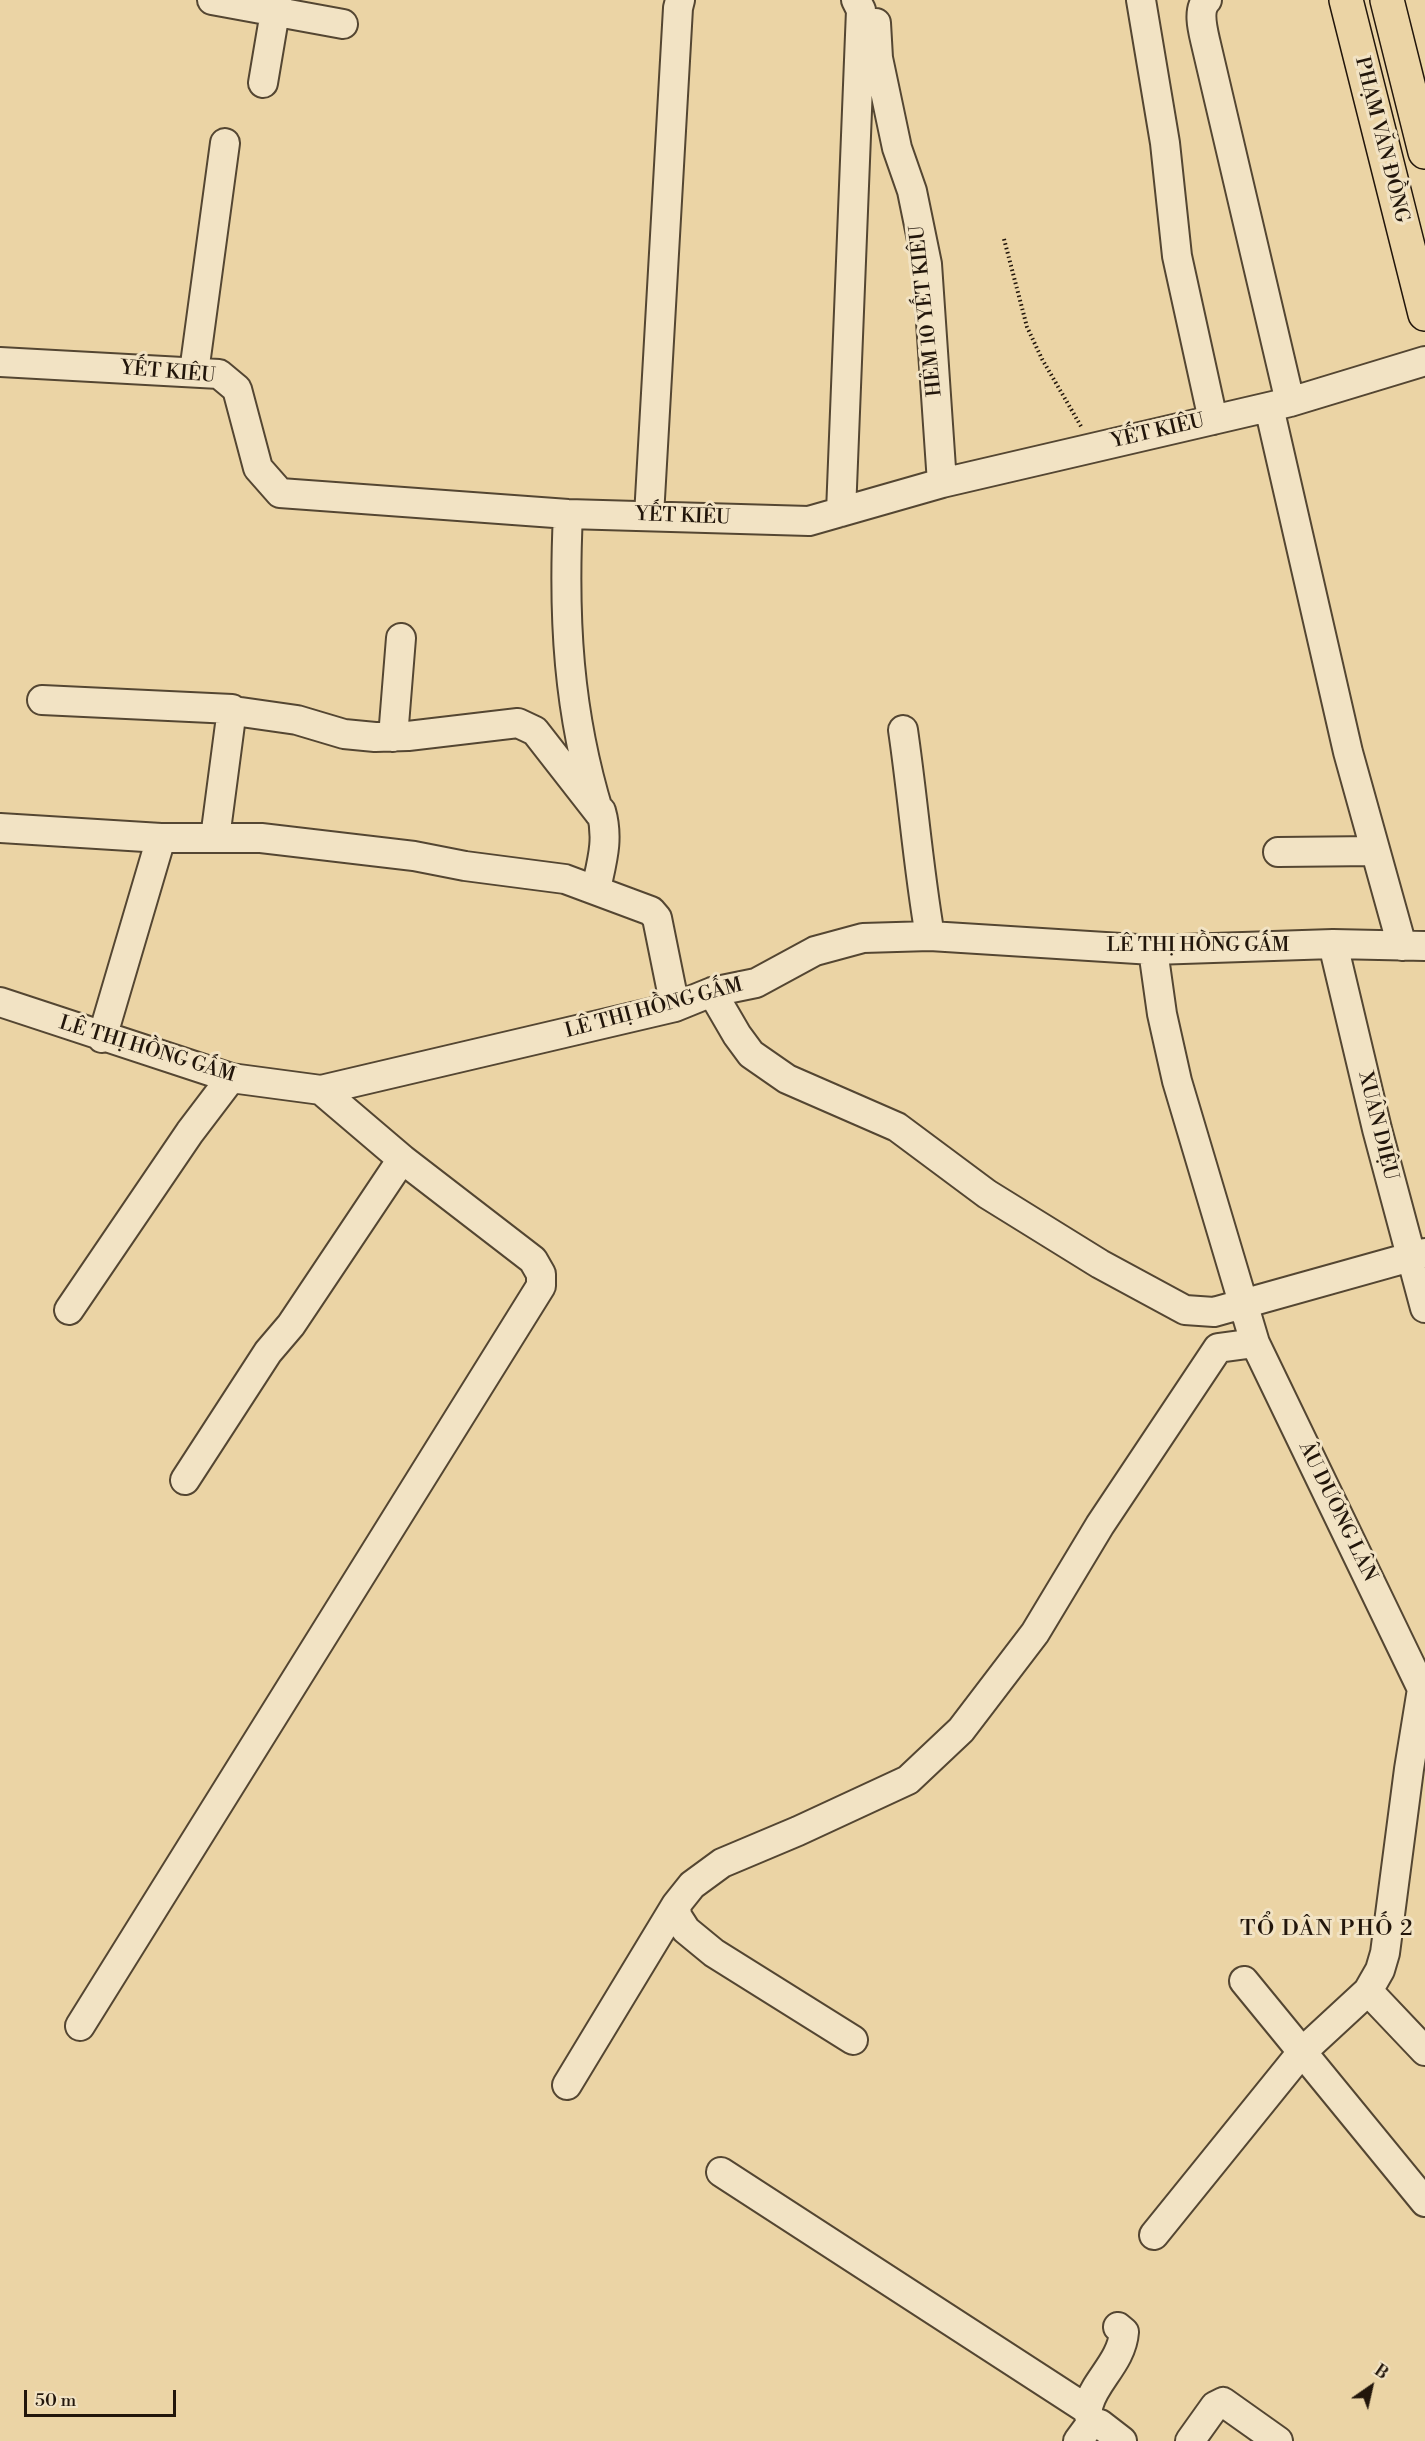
<!DOCTYPE html>
<html>
<head>
<meta charset="utf-8">
<style>
  body { margin:0 }
  #map { position:relative; width:1425px; height:2441px; overflow:hidden; background:#ebd4a5; font-family:"Libre Bodoni",serif }
  canvas { display:block }
  .north { position:absolute; left:1341px; top:2357px; width:60px; height:60px; -webkit-text-stroke:4px #f2e3c4; paint-order:stroke; rotate:34deg; font-size:16px; font-weight:700; line-height:24px; text-align:center; color:#22160b }
  .north::after { content:''; display:block; margin:auto; width:21px; height:27px; background:#22160b; clip-path:polygon(50% 0,100% 100%,50% 72%,0 100%) }
  .scale { position:absolute; left:24px; top:2390px; width:152px; height:27px; box-sizing:border-box; border:3px solid #22160b; border-top:0; padding-left:8px; font-size:18px; line-height:21px; white-space:nowrap; color:#22160b; -webkit-text-stroke:4px #f2e3c4; paint-order:stroke }
</style>
</head>
<body>
<div id="map">
<canvas width="1425" height="2441"></canvas>
<div class="north">B</div>
<div class="scale">50 m</div>
</div>
<script>
const c = document.querySelector('canvas').getContext('2d');
c.lineJoin = 'round';
function stroke(path, color, width, dash) { c.strokeStyle = color; c.lineWidth = width; c.lineCap = dash ? 'butt' : 'round'; c.setLineDash(dash || []); c.stroke(path); }
function label(font, color, halo, rows, align = 'center') {
  c.font = font + ' "Libre Bodoni",serif'; c.lineWidth = 6; c.setLineDash([]); c.textBaseline = 'middle'; c.strokeStyle = halo; c.fillStyle = color; for (const [text, x, y, turn = 0] of rows) {
    c.save(); c.translate(x, y); c.rotate((+turn || 0) * Math.PI / 180); c.textAlign = isNaN(turn) ? turn : align; if (halo) c.strokeText(text, 0, 0); c.fillText(text, 0, 0); c.restore();
  }
}
const minor = new Path2D(`
  M212 0 343 24
  M1141 0 1165 143 1177 256 1213 420
  M1207 0C1197 10 1203 31 1206 44L1290 402
  M876 23 878 58 897 148 912 191 927 264 942 483
  M263 83 277 0
  M0 362 219 374 237 389 258 468 280 493 568 514 809 521 942 483 1290 402 1425 361
  M194 372 225 143
  M1269 407 1348 752 1402 946
  M841 512 861 10 856 0
  M568 514C563 618 568 712 599 813L601 811C609 839 602 861 596 889
  M649 516 678 8 680 0
  M42 700 232 709 215 838
  M241 712 297 720 344 734 375 737 408 736 518 723 535 731 599 813
  M903 730C913 798 918 867 930 936
  M393 737 401 638
  M0 828 161 838H261L414 856 465 866 565 879 651 911 657 918 675 1007
  M1278 852 1375 851
  M1333 944 1377 1129 1425 1308
  M1153 950 1162 1014 1177 1081 1255 1343 1422 1689 1409 1769 1385 1953 1380 1970 1368 1991 1302 2052 1154 2235
  M712 992 737 1035 751 1054 787 1079 897 1127 987 1194 1100 1264 1185 1310 1214 1312 1425 1253
  M0 1002 231 1078 321 1090 675 1007 712 992 756 983 815 951 863 938 930 936 1153 950 1333 944 1425 946
  M102 1038 161 838
  M69 1310 190 1132 231 1078
  M185 1480 268 1352 291 1325 402 1159
  M1244 1981 1425 2202
  M1368 1991 1425 2051
  M80 2026 541 1286V1274L533 1260 402 1159 321 1090
  M853 2040 714 1953 686 1930 677 1916 676 1905 692 1885 722 1863 798 1831 908 1780 961 1730 1035 1633 1100 1525 1218 1348 1255 1343
  M567 2085 676 1905
  M721 2172 1088 2410
  M1092 2422C1089 2416 1086 2411 1089 2404 1095 2381 1122 2361 1124 2332L1118 2327
  M1078 2441 1092 2422 1100 2424 1122 2441
  M1190 2441 1215 2406 1223 2402 1278 2441`);
const major = new Path2D(`
  M1346 0 1425 314
  M1387 0 1425 152`);
stroke(minor, '#544632', 32);
stroke(major, '#22160b', 36);
stroke(new Path2D(`
  M1004 239 1027 327 1042 359 1082 428`), '#22160b', 4, [1.5, 3]);
stroke(minor, '#f2e3c4', 28);
stroke(major, '#ebd4a5', 33);
label('20px', '#22160b', '#f2e3c4', [
  ["PHẠM VĂN ĐỒNG",1381,140,76],
  ["HẺM 10 YẾT KIÊU",927,311,-96],
  ["YẾT KIÊU",168,373,5],
  ["YẾT KIÊU",1158,432,-13],
  ["YẾT KIÊU",683,517,2],
  ["LÊ THỊ HỒNG GẤM",1198,946],
  ["LÊ THỊ HỒNG GẤM",654,1009,-15],
  ["LÊ THỊ HỒNG GẤM",147,1050,17],
  ["XUÂN DIỆU",1377,1126,76],
  ["ÂU DƯƠNG LÂN",1337,1512,64]
]);
c.letterSpacing = '1.5px';
label('22px', '#22160b', '#f2e3c4', [
  ["TỔ DÂN PHỐ 2",1327,1930]
]);
c.letterSpacing = '0px';
</script>
</body>
</html>
